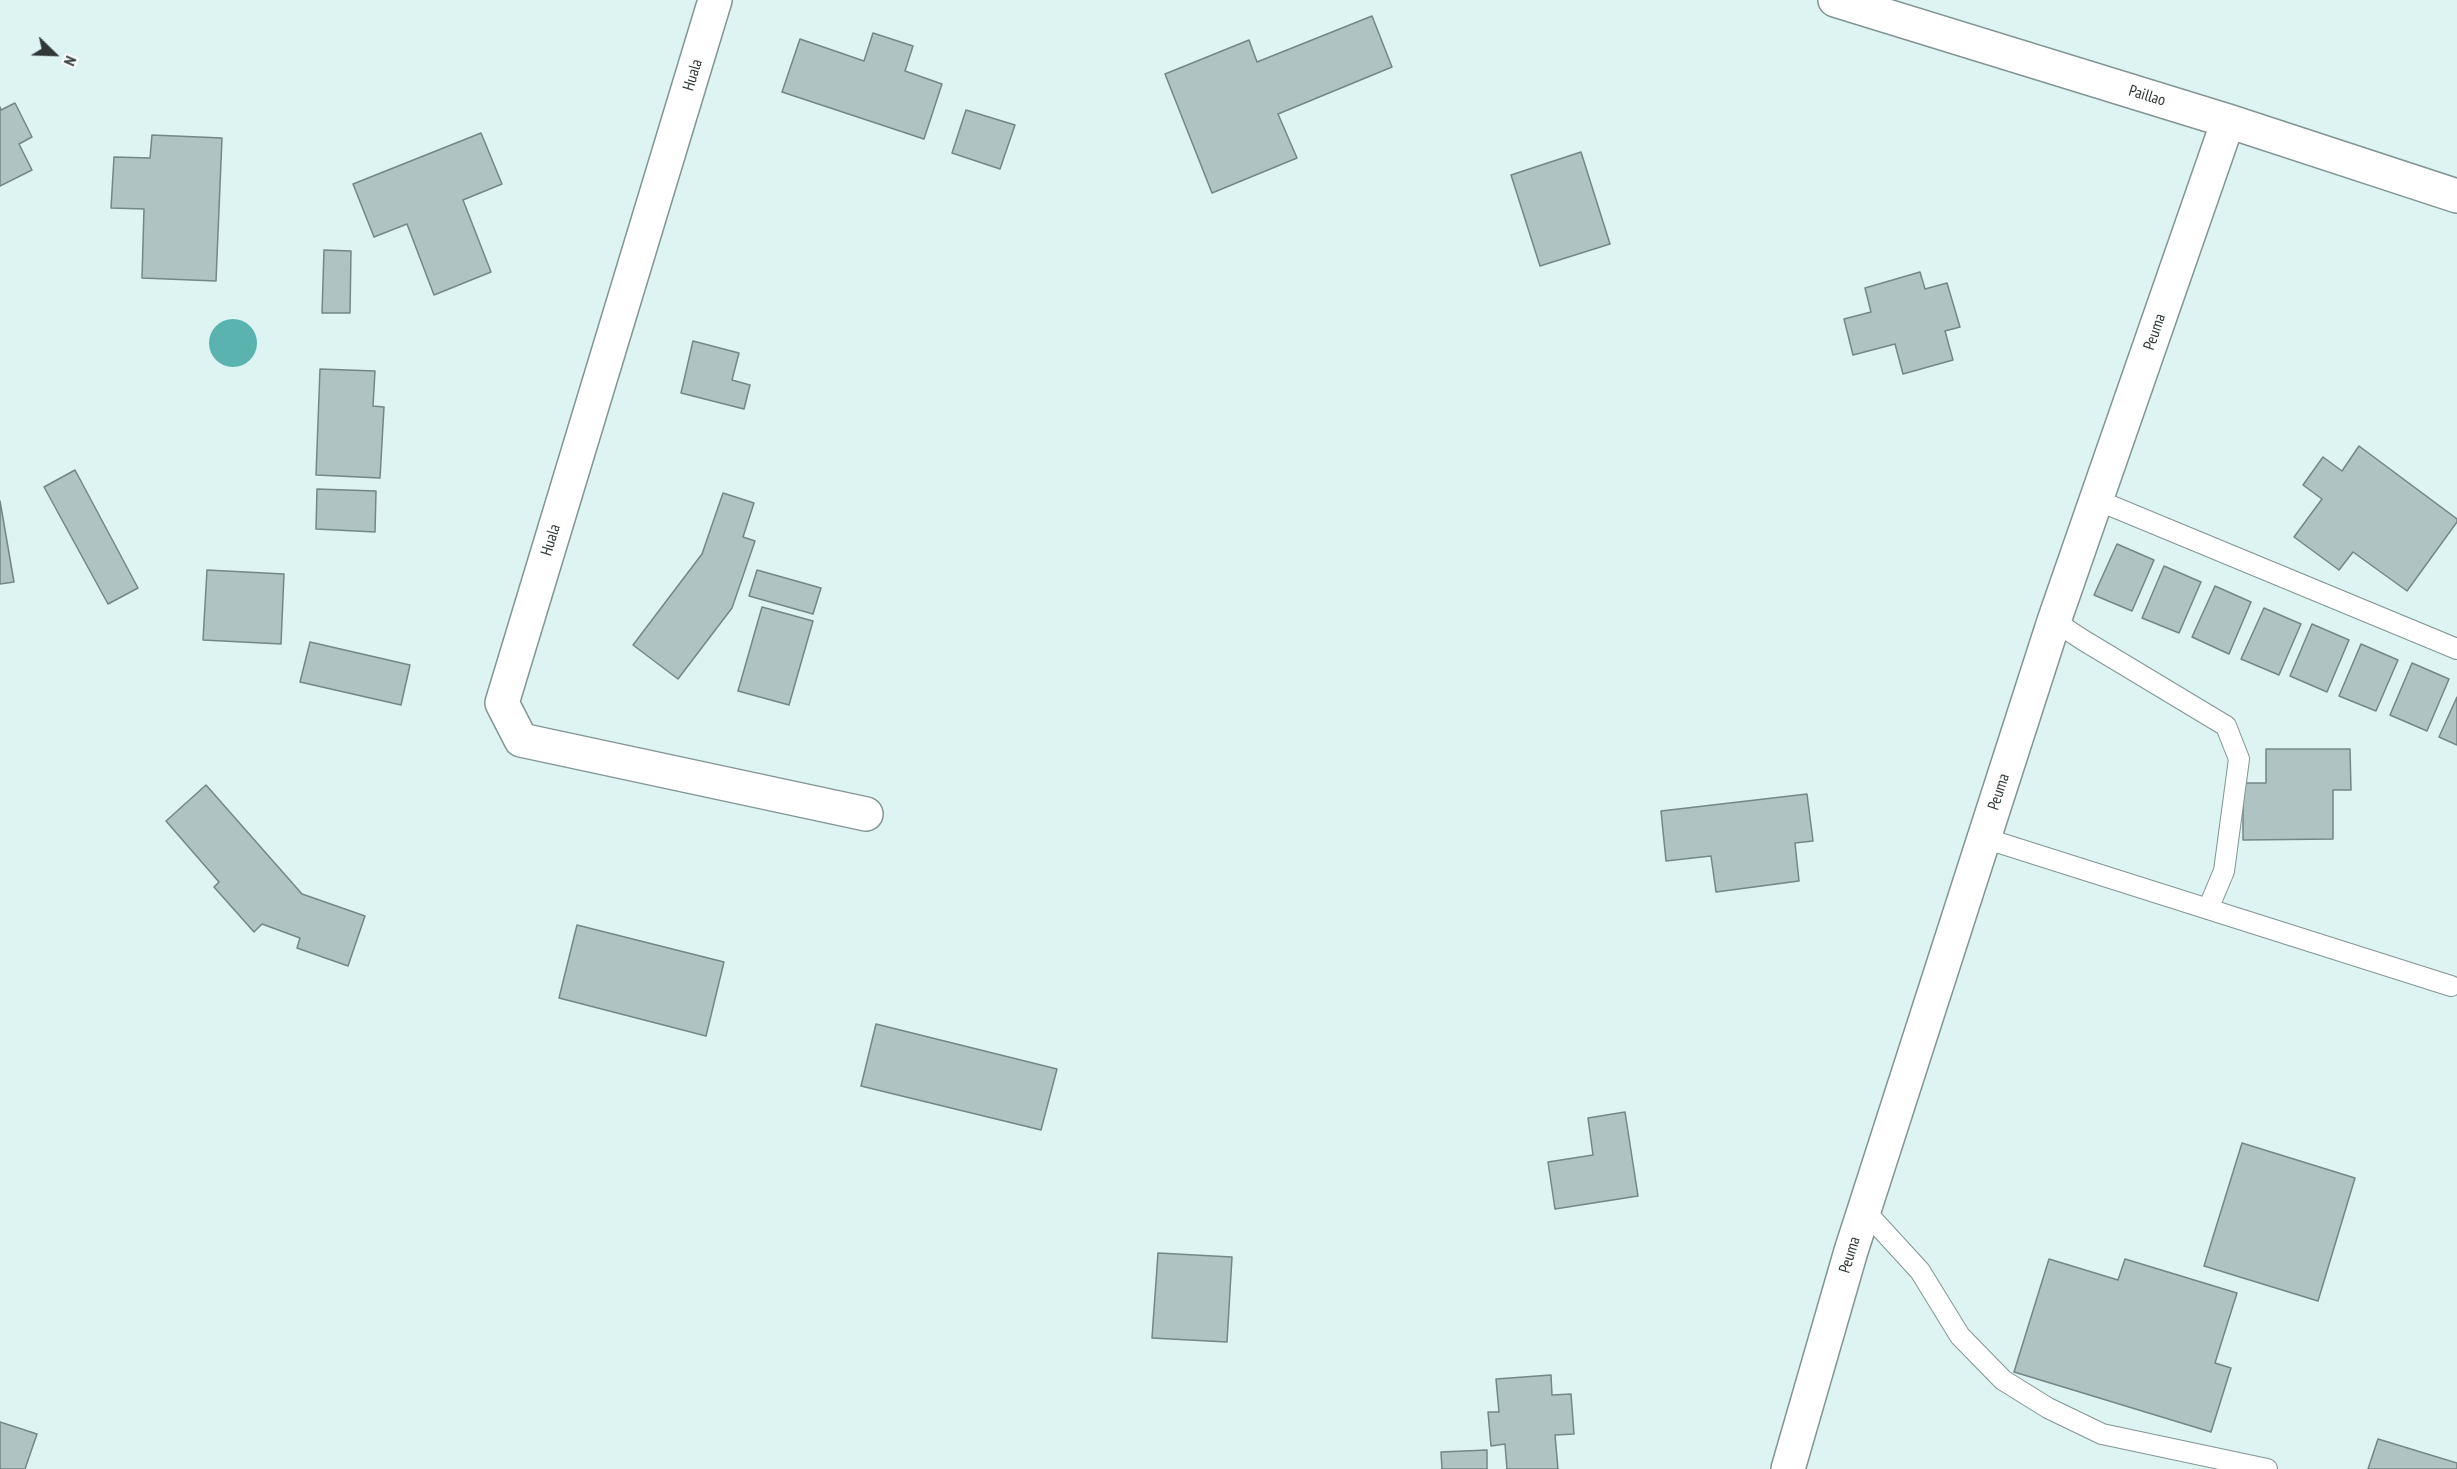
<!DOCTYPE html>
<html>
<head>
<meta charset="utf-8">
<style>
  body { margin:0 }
  #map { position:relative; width:2457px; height:1469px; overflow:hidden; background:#def4f2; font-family:"PT Sans Narrow",sans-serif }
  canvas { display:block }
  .north { position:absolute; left:24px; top:24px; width:60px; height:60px; -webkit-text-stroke:4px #fff; paint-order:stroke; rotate:113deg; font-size:16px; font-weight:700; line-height:24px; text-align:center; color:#2f3837 }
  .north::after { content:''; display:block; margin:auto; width:21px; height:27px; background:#2f3837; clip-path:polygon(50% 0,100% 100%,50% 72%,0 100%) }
</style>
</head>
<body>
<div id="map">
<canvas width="2457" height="1469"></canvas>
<div class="north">N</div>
</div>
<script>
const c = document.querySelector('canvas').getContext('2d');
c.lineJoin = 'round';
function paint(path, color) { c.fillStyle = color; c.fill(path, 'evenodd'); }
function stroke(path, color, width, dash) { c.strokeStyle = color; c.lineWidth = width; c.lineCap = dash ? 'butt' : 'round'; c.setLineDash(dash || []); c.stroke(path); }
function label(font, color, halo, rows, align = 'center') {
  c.font = font + ' "PT Sans Narrow",sans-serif'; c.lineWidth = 4.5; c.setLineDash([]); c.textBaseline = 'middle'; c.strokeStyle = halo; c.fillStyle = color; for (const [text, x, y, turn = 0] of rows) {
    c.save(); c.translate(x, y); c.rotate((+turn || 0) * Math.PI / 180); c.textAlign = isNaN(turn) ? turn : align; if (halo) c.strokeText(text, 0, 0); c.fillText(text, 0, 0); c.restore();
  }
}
paint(new Path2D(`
  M209 343a24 24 0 1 1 48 0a24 24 0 1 1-48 0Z`), '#5ab3af');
const building = new Path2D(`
  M1372 16 1392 67 1278 114 1297 158 1212 193 1165 74 1249 40 1257 62Z
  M873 33 913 46 905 71 942 84 924 139 782 92 800 39 864 61Z
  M15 103 32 137 19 144 32 170 0 186V107L1 110Z
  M966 110 1015 125 1000 169 952 153Z
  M481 133 502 184 463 200 491 272 434 295 407 224 374 237 353 184Z
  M152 135 222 138 216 281 142 278 144 209 111 208 114 157 150 158Z
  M1581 152 1610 244 1540 266 1511 175Z
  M324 250 351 251 350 313H322Z
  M1920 272 1925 289 1947 283 1960 327 1945 331 1953 360 1903 374 1895 344 1853 355 1844 319 1871 312 1865 288Z
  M693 341 739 353 732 380 750 385 744 409 681 393Z
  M320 369 375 371 373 406 384 407 380 478 316 475Z
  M2359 446 2457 519V522L2407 591 2353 552 2339 570 2294 537 2322 499 2303 485 2323 457 2342 471Z
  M75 470 138 588 108 604 44 487Z
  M317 489 376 491 375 532 316 529Z
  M723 493 754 503 743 537 755 541 732 608 678 679 633 645 702 554Z
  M0 501 14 582 0 584Z
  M2117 544 2154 560 2132 611 2094 595Z
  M2164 566 2201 582 2179 633 2142 618Z
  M207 570 284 574 281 644 203 640Z
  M757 570 821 588 813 614 749 596Z
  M2215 586 2251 602 2229 654 2192 637Z
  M762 607 813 621 789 705 738 691Z
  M2264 608 2301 624 2279 675 2241 659Z
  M2312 624 2349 640 2327 692 2290 676Z
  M310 642 410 665 401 705 300 682Z
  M2361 644 2398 660 2376 711 2339 696Z
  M2412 663 2449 679 2427 731 2390 715Z
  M2457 697V745L2439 737Z
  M2266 749H2350L2351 790H2333V839L2243 840V783H2266Z
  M206 785 302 894 365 916 348 966 297 948 300 938 262 924 254 932 214 887 219 882 166 821Z
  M1807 794 1813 841 1795 843 1799 881 1716 892 1711 856 1666 861 1661 811Z
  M577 925 724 962 706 1036 559 998Z
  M876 1024 1057 1069 1041 1130 861 1086Z
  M1625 1112 1638 1196 1555 1209 1548 1162 1593 1155 1588 1118Z
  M2242 1143 2355 1178 2318 1301 2204 1266Z
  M1158 1253 1232 1257 1227 1342 1152 1338Z
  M2049 1259 2118 1280 2125 1259 2237 1293 2215 1363 2231 1368 2211 1432 2014 1372Z
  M1551 1375 1552 1395 1571 1394 1574 1434 1555 1435 1558 1469H1507L1505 1444 1491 1446 1488 1412H1499L1496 1379Z
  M0 1422 37 1434 25 1469H0Z
  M2378 1439 2457 1463V1469H2368Z
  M1487 1450V1469H1442L1441 1452Z`);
paint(building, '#aec3c2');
stroke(building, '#738786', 1.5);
const service = new Path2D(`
  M2097 500 2457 649
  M2054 621 2083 640 2226 726 2239 759 2224 871 2208 909
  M1984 838 2451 986
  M1864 1210 1920 1271 1960 1336 2003 1380 2048 1408 2102 1434 2267 1469`);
const minor = new Path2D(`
  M715 0 502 703 521 740 866 814
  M1835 0 2228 121 2457 196
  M1788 1469 1851 1251 2054 621 2228 121`);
stroke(service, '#819594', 22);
stroke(minor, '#819594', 36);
stroke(service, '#fff', 20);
stroke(minor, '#fff', 33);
label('16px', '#2f3837', '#fff', [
  ["Huala",693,75,-73],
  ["Paillao",2147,96,17],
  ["Peuma",2155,332,-71],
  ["Huala",551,540,-73],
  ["Peuma",1999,792,-72],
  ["Peuma",1850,1255,-73]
]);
</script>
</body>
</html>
